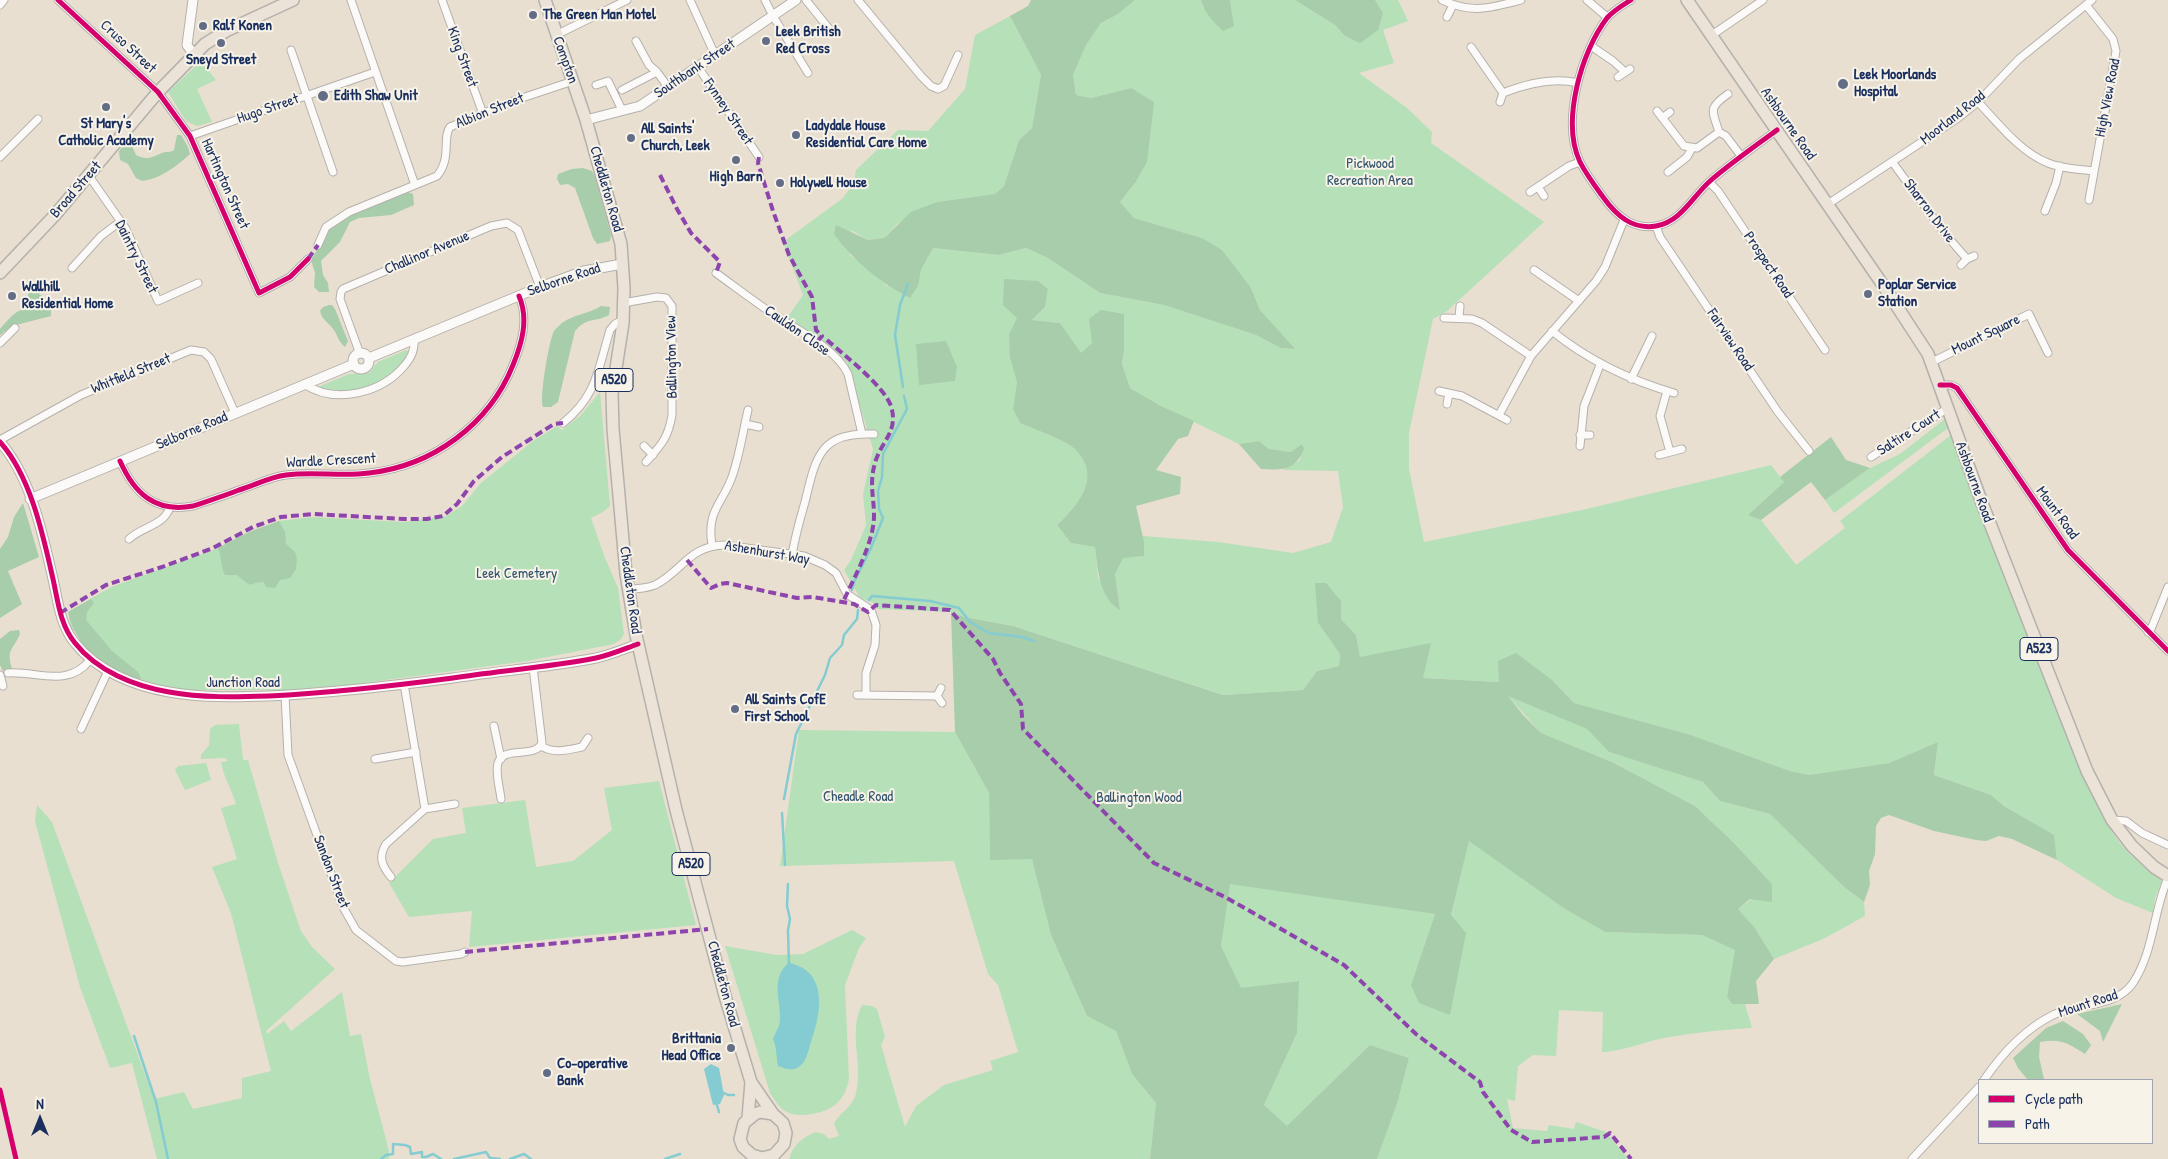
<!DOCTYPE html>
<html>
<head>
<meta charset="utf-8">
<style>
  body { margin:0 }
  #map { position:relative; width:2168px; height:1159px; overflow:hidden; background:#e8dfd1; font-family:"Patrick Hand",sans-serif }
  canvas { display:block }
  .legend { position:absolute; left:1978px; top:1079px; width:175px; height:65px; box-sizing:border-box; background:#f7f3e8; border:1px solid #9fa5b1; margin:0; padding:6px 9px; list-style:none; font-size:15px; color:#1b2f5e }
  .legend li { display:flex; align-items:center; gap:10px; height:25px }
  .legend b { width:25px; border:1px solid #9fa5b1 }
  .north { position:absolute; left:15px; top:1094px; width:50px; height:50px; -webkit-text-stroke:4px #f7f3e8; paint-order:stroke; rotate:0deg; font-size:14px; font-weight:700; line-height:20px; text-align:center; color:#1b2f5e }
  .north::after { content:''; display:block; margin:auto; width:18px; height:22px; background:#1b2f5e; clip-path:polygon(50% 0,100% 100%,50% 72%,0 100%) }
</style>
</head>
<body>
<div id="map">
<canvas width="2168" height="1159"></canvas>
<ul class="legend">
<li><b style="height:6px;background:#d6006c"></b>Cycle path</li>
<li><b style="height:6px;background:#8e44ad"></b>Path</li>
</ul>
<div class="north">N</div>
</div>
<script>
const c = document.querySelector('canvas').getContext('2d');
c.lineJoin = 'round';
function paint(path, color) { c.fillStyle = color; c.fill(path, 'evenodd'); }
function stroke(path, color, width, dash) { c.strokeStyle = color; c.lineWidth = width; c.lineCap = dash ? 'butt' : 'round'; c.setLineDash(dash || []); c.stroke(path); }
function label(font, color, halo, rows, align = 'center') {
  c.font = font + ' "Patrick Hand",sans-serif'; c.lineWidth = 4; c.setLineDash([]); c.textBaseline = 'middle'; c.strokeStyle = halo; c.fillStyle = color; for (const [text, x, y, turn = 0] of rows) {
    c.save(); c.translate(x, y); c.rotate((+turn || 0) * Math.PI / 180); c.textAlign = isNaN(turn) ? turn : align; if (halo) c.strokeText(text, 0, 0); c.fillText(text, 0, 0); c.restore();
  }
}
paint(new Path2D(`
  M1135 0H1201L1203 7 1232 12 1230 0H1295L1335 25 1345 36 1383 13 1375 0H1398L1408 21 1383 30 1394 63 1359 73 1407 108 1432 132 1431 143 1544 222 1447 311 1433 319 1409 433V469L1424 542 1582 510 1771 465 1784 482 1748 515 1761 520 1796 565 1845 528 1840 521 1951 435 2085 781C2097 804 2107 828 2124 848 2135 860 2149 870 2162 881L2155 898 2153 913 2116 898 2057 860 2054 835 2004 806 1991 795 1934 775 1938 742 1889 763 1809 775 1790 771 1691 735 1574 703 1552 680 1499 682 1423 678 1360 657 1356 635 1341 619V601L1318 623 1340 654 1339 666 1317 671 1303 690 1224 695 1013 626 964 617 951 612 878 609 872 602 860 598 844 570 851 560 866 525 863 494 873 449 847 362 828 345 787 318 803 295 783 242 843 198 854 183 856 170 898 130 928 131 965 89 975 35 1010 16 1041 75 1032 128 1019 140 1004 186 995 194 937 202 897 224 884 238 868 240 851 230 850 255 878 276 887 286H918L921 270 933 248 997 255 1026 248 1048 258 1100 293 1164 305 1256 335 1281 348 1294 349 1260 310 1251 288 1202 238 1134 218 1120 202 1135 183 1131 88 1091 98 1076 95 1073 75 1086 45 1101 23 1118 14ZM1038 281 1048 289 1045 307 1032 320 1060 323 1081 354 1092 343 1124 350 1122 364 1130 388 1161 406 1239 444 1259 441 1269 449 1291 452 1303 444 1300 460 1283 470 1338 471 1343 507 1331 542 1293 553 1218 542 1143 536 1144 556 1122 557 1115 574 1120 610 1098 578 1095 547 1071 543 1057 525C1078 505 1102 478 1076 450 1066 440 1033 429 1020 423L1013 409 1017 382V318Z
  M201 61 216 80 197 89 212 122 197 126 186 121 168 92Z
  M406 350 410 352C389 383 354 400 318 387L349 374 369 373 378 362Z
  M600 392 610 506 603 512 591 518 605 558 618 588 624 634 621 639 614 644 527 661 349 685 288 690H179L170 688 127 675 71 628 68 612 111 587 216 549 249 532 279 521 312 517 404 522 446 516 462 506 481 483 533 441 557 426 562 430 580 416Z
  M1945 419 1948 428 1834 513 1825 500 1870 468 1900 454Z
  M1507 695 1587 729 1609 752 1703 782 1720 801 1770 814 1844 887 1864 902 1865 916 1823 939 1774 959 1755 928 1738 909 1772 884 1734 843 1695 806 1612 762 1541 733Z
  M239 724 243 760H248L278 863 301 931 312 947 335 969 266 1031 267 1034 284 1021 291 1031 342 992 350 1036 361 1034 370 1079 389 1151V1159H157L132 1063 110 1068 80 987 35 821 37 805 52 822 154 1099 184 1092 193 1109 242 1098V1078L271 1071 231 913 212 867 237 859 221 808 236 804C232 790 223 776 221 762L228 761 225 758 201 759V755L209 745 210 729 215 725Z
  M799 730 955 732 989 793 990 859 1032 858 1051 935 1087 1016 1116 1031 1132 1074 1156 1103 1150 1159H789C793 1145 803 1137 816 1132L824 1134 829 1139 839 1136 834 1124C839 1113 851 1108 855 1097 865 1067 847 1033 862 1005L872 1006 877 1009 885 1037 881 1045 905 1127 916 1106 944 1085 993 1070 990 1061 1018 1052 998 985 988 974 954 861 780 866Z
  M206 763 211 780 185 790 175 770 178 766Z
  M659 781 696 925 469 947 472 911 409 917 389 883 433 839 466 833 462 808 525 800 536 867 573 861 612 830 604 788Z
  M1469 840 1565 909 1605 932 1702 935 1736 950 1727 997 1732 1004H1745L1752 1028C1720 1030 1687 1033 1655 1040 1637 1045 1621 1051 1602 1052L1603 1012 1559 1010 1556 1056 1533 1055 1518 1066 1515 1101 1507 1099 1513 1128 1547 1131 1549 1125 1574 1129 1576 1122 1606 1132 1628 1159H1377L1397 1104 1409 1058 1370 1045 1287 1127 1264 1105 1297 1033 1298 981 1241 989 1221 946 1229 883 1435 914 1411 985 1451 915Z
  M852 930 866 938 859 948 845 985 849 1079C847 1088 844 1097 837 1103 828 1113 801 1118 789 1113 780 1110 775 1100 770 1093L725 946 777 955 803 954Z`), '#b5e0b8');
paint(new Path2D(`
  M1031 0H1135L1118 14 1101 23 1086 45 1073 75 1076 95 1091 98 1131 88 1154 102 1147 162 1135 183 1120 202 1134 218 1202 238 1222 250 1251 288 1260 310 1295 349 1281 348 1256 335 1164 305 1100 293 1048 258 1026 248 998 255 933 248 921 270 918 286 910 298C880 283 854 261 834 234L836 225 868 240 884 238 911 212 937 202 995 194 1004 186 1019 140 1032 128 1041 75 1010 16 1028 6Z
  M1201 0H1230L1234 26 1223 31C1214 23 1204 12 1201 0Z
  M1295 0H1375L1383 13 1378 30 1360 43 1345 36 1335 25Z
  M177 135H181L188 147 190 154C177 166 160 179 142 181L136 178 128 164 120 160 119 151 129 139 136 155C148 161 152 157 162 153 167 151 170 153 174 150Z
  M583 168 592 171 595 177 611 235 610 241 597 244 593 238 575 188 568 184 560 185 557 179 558 174 572 169Z
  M408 192 413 194 414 205 391 215 359 218 350 222 340 242 321 261 323 275 328 283 329 292H319L314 287 315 273 311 260C319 249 322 236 330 227 339 217 394 194 408 192Z
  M1004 279 1038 281 1048 289 1045 307 1032 320 1060 323 1081 353 1092 343 1089 319 1101 310 1124 314V350L1122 364 1130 388 1161 406 1194 421 1188 436 1178 439 1156 470 1181 477 1180 494 1136 506 1144 542V556L1123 558 1115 574 1120 610C1099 597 1098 571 1095 547L1071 543 1057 525C1078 505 1102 478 1076 450 1066 440 1033 429 1020 423L1013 409 1017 382 1010 357 1009 334 1017 318 1003 305Z
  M35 289 51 306V316L12 326 0 335V329C7 321 16 309 26 309L28 305V293Z
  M329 305H332L335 309 348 341 345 347C337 340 338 335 333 329 328 322 322 320 320 311L323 307Z
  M601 306 610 307 609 315C595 323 588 316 575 331L558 402 551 407H543C539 399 549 340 554 331 556 328 560 325 562 323 574 314 589 314 601 306Z
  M946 341 957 367 955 381 919 385 916 344Z
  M1831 437 1846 460 1870 468 1825 500 1811 482 1761 520 1748 515 1784 482 1780 477Z
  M1259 441 1269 449 1291 452 1302 444 1304 449C1295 471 1283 470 1261 469L1239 444Z
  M23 503 39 557 8 571 22 604 0 618V549L8 537 14 517Z
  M279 521 285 532 286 544 295 552 297 559 296 569 290 578 280 580 275 588 266 587 264 582C246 582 256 591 237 575H225C220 565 222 557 218 548L249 532Z
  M1315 583H1326L1341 601V619L1356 635 1360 657 1431 643 1423 678 1499 682 1498 661 1516 653 1552 680 1574 703 1691 735 1790 771 1809 775 1889 763 1938 742 1934 775 1991 795 2004 806 2054 835 2057 860 2012 839 1999 836 1986 841 1976 840 1934 831 1889 815 1881 818 1876 826 1875 854 1869 871 1870 885 1864 902 1844 887 1770 814 1720 801 1703 782 1609 752 1587 729 1508 696 1523 715 1541 733 1612 762 1695 806 1734 843 1772 884V902L1750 899 1738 909 1755 928 1774 959 1756 981 1759 1004H1732L1727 997 1735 950 1702 935 1605 932 1565 909 1469 841 1451 915 1466 933 1450 1015 1419 1003 1411 985 1435 914 1230 884 1221 946 1241 988 1299 981 1297 1033 1264 1105 1287 1126 1370 1045 1409 1058 1397 1104 1377 1159H1150L1156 1103 1132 1074 1116 1031 1087 1016 1051 935 1032 859 990 860 989 793 955 732 951 612 964 617 1013 626 1223 695 1303 690 1317 671 1339 666 1340 654 1318 623Z
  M91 599 94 603 87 612 86 620 112 651 138 672 141 678 139 680C104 666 77 651 68 612Z
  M19 630 20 634C13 650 6 649 12 669L3 671 0 665V639L10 631Z
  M2122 1004 2103 1042 2100 1031 2077 1014Z
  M2063 1021 2083 1034 2091 1045 2085 1054C2068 1043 2061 1038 2040 1042L2039 1057 2044 1079 2028 1080 2018 1068 2013 1058 2046 1028Z`), '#a7cdaa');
paint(new Path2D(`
  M789 963C829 971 821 1014 811 1042 808 1051 806 1064 797 1068 791 1071 784 1068 778 1066 776 1057 777 1048 773 1039 775 1033 779 1028 780 1021 781 1001 770 977 789 963Z
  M711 1064 719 1068 724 1095 720 1104 713 1105 704 1069Z`), '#84ccd2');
stroke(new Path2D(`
  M903 387 895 335 900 305 908 284
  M852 590 854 582 871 548 883 518 879 509 878 491 882 477 883 454 907 409 904 396
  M869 600 872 596 930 601 959 608 970 622 989 633 1022 637 1034 641
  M784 799 796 734 825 675 830 658 842 645 844 635 857 619 858 610
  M782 813 785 865
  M788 884 787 906 790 919 788 930 789 966
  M134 1036 156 1102 168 1159
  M722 1092 728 1095H734
  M716 1102 719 1112
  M381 1159 386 1155 393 1154V1144L405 1145 410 1147 411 1154 422 1152V1157H426L433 1154 441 1159
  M454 1159 486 1152 490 1158 500 1159
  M510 1159 524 1154 531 1159
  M665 1159 680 1154`), '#84ccd2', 2.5);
const minor = new Path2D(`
  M58 0 158 92 190 136 259 293 290 277 308 259
  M351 0 415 185
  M442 0 483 114
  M690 0 715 55
  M765 0 773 16 808 73
  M806 0 830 30
  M858 0 921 76 931 86 938 89 944 86 958 55
  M1442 0C1472 14 1491 8 1521 0
  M1587 0 1607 17
  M1631 0C1623 5 1613 11 1607 18 1581 52 1561 122 1580 162 1586 174 1595 186 1603 197 1616 215 1632 230 1656 226 1681 222 1693 196 1710 181 1731 163 1754 147 1777 130
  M0 5 4 0
  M2086 5 2113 39 2116 51 2089 200
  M1447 17 1453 5
  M556 35 627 0
  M1712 35 1763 0
  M636 41 649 65 657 72 668 87
  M1591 46 1613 61 1625 72
  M1471 47 1503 93 1500 102
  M291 50 333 172
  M698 67 759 157
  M1618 77 1630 69
  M596 85 608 81 622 110
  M622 90 657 72
  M1503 93C1526 84 1553 77 1578 83
  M1978 102C1998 123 2020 152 2048 163 2062 169 2079 169 2094 171
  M1657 111 1684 146 1697 148 1719 132 1726 136 1741 156
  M1662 118 1670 112
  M1719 132C1712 110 1708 108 1728 94
  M190 136 375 72
  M0 157 38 119
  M1893 163 1946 235 1967 259
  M1668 172 1687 157 1692 148
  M89 176 126 229 158 301 198 283
  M1709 182 1718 191 1825 350
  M1538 187 1544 196
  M1530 192 1569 166 1580 162
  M1828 204 1958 118 1978 102 2019 59 2092 0
  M2045 211 2056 183 2060 166
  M1656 226 1660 237 1778 412 1809 451
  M318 245 326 227 349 212 437 176C452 158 442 138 450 127L516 100 573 81
  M1961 265 1967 259 1974 256
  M72 268 101 236 121 221
  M1534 270 1579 301
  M716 273C734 286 751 299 770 312 794 328 836 348 848 374L862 434
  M623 303 657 297 666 298 672 306V415C668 439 661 445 646 462
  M1444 318 1472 319 1482 323 1531 356
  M1459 318 1460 306
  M1552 331C1589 361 1629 380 1674 393
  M0 343 15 328
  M360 354 340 299 341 292 343 289 491 226 507 223 518 230 540 287
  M1932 362 2029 314 2048 353
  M1631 379 1652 336
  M304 384C336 405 382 393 405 365 412 357 415 350 414 340
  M1940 385H1951L1957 388 2068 550 2168 651
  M1439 391 1462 396 1507 420
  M1667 391 1660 416 1670 452
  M1447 404 1449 393
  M1499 415 1531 356 1596 281 1605 267 1624 220
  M563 423C597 396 598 369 610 330L615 324 623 320
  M745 424 759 427
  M1580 435H1590
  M0 440 81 395 191 350 204 352 211 359 235 413
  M644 446 653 455
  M1580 446 1584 406 1600 365
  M1659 455 1682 449
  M1871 457 1948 408
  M120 461C134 493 155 513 193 506 208 501 224 496 239 490 255 485 270 477 286 475 314 471 341 477 369 473 432 466 489 425 513 365 522 343 529 319 519 296
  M129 539C143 526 164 526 170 507
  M712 545C706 509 724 503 733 474 740 453 743 431 748 410
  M792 555C795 537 800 519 805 502 816 456 820 432 874 434
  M628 589C636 589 647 588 655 585 683 571 688 546 725 545L804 556 825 565 836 573 847 594 871 610 876 625 875 645 866 673V695
  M2148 632 2151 629 2168 587
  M8 673C38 671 68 688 90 660
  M0 675 3 686
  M404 684 425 809
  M941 688 937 696 942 703
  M285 695 288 755 343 907 356 930 396 961 403 962 461 954 465 952
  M857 695 937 696
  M494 726 501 759
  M81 729 108 671
  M541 746C554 754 568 750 582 747L588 738
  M375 759 416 752
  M501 799C500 789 495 773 498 763 504 745 535 759 542 743L533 667
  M2112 820 2126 821 2142 833 2168 845
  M391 877C382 866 378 857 386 844L425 809 455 804
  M1984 1080C2001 1055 2025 1029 2053 1015 2077 1003 2116 1008 2133 983 2154 951 2153 912 2168 878
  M1912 1159 1979 1087`);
const tertiary = new Path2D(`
  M193 0 187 45 194 55
  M586 120 640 106 796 0
  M353 361a8 8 0 1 1 16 0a8 8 0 1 1-16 0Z
  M369 358 540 287 584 271 622 264
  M0 442C31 477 43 535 53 579 58 601 60 625 75 643 97 671 134 686 169 692 202 698 236 697 269 696 331 693 392 686 453 678 500 671 549 667 596 658 610 655 624 649 638 644
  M30 499 354 364`);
const trunk = new Path2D(`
  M545 0 586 120 621 244 624 288 623 323 612 394 613 429 626 574 636 635 676 810 725 996 751 1082 773 1114 783 1123 786 1133 784 1144 774 1155 762 1158 752 1155 743 1147 740 1139 744 1123 755 1114 760 1112 773 1114
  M1687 0 1885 288 1928 354 1982 503 2087 771 2112 820 2132 846 2154 867 2168 876
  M0 273 55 215 158 92 205 44 226 31 293 0
  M748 1118 751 1082`);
stroke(minor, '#b4b1ac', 9);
stroke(tertiary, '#b4b1ac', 11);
stroke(trunk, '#b4b1ac', 14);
stroke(minor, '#fcfaf8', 7);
stroke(tertiary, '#fcfaf8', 9);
stroke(trunk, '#ebe2d8', 11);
stroke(new Path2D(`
  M759 157 758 163 773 211 789 255 812 297 816 330 822 336 816 343
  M660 175 677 209 691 233 720 262 716 273
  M308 259 318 245
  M827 340C844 355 884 386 891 406 899 432 881 441 875 463 869 484 874 496 874 516 874 542 854 578 843 602
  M687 560 711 588 720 584 727 583 797 598 813 597 854 604 868 612 876 605 950 610 993 659 1000 673 1021 704 1023 729 1154 863 1227 898 1344 965 1416 1034 1480 1082 1483 1092 1511 1130 1532 1142 1604 1137 1610 1133 1631 1159
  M60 613 106 585 162 567 213 548 253 527 281 517 314 514 404 519H427L443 516 457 504 474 481 502 457 554 424 563 423
  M465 952 708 929`), '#8e44ad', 4, [8, 4]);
stroke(new Path2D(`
  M58 0 158 92 190 136 259 293 290 277 308 259
  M1631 0C1623 5 1613 11 1607 18 1581 52 1561 122 1580 162 1586 174 1595 186 1603 197 1616 215 1632 230 1656 226 1681 222 1693 196 1710 181 1731 163 1754 147 1777 130
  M1940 385H1951L1957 388 2068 550 2168 651
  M0 442C31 477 43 535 53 579 58 601 60 625 75 643 97 671 134 686 169 692 202 698 236 697 269 696 331 693 392 686 453 678 500 671 549 667 596 658 610 655 624 649 638 644
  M120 461C134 493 155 513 193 506 208 501 224 496 239 490 255 485 270 477 286 475 314 471 341 477 369 473 432 466 489 425 513 365 522 343 529 319 519 296
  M0 1090 16 1159`), '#d6006c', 5);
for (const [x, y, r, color] of [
  [533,15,5,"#636d86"],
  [203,26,5,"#636d86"],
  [766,41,5,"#636d86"],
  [221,43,5,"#636d86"],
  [1843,84,6,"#636d86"],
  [323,96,6,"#636d86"],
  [106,107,5,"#636d86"],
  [796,135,5,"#636d86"],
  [631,138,5,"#636d86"],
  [736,160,5,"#636d86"],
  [780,183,5,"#636d86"],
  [1868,294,5,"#636d86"],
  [12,296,5,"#636d86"],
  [735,709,5,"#636d86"],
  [731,1048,5,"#636d86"],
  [547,1073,5,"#636d86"]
]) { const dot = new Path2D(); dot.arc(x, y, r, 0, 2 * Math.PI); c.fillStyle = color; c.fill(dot); stroke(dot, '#f7f3e8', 2); }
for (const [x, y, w] of [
  [614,380,38],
  [2039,649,38],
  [691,864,38]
]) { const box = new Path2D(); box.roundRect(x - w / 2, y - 11.5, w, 23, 4); c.fillStyle = '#f7f3e8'; c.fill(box); stroke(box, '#1b2f5e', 1); }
label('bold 14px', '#1b2f5e', null, [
  ["A520",614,380],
  ["A523",2039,649],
  ["A520",691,864]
]);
label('bold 15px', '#1b2f5e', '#f7f3e8', [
  ["The Green Man Motel",543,15],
  ["Ralf Konen",213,26],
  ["Leek British",776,32],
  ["Red Cross",776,49],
  ["Sneyd Street",221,60,"center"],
  ["Leek Moorlands",1854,75],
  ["Hospital",1854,92],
  ["Edith Shaw Unit",334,96],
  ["St Mary's",106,124,"center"],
  ["Catholic Academy",106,141,"center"],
  ["Ladydale House",806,126],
  ["Residential Care Home",806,143],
  ["All Saints'",641,129],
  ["Church, Leek",641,146],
  ["High Barn",736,177,"center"],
  ["Holywell House",790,183],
  ["Poplar Service",1878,285],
  ["Station",1878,302],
  ["Wallhill",22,287],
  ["Residential Home",22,304],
  ["All Saints CofE",745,700],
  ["First School",745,717],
  ["Brittania",721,1039,"right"],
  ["Head Office",721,1056,"right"],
  ["Co-operative",557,1064],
  ["Bank",557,1081]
], 'left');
label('15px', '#1b2f5e', '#f7f3e8', [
  ["Cruso Street",128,47,43],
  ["King Street",462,57,70],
  ["Compton",565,60,70],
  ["Southbank Street",695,69,-34],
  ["High View Road",2108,98,-79],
  ["Hugo Street",268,109,-19],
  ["Albion Street",490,111,-22],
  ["Fynney Street",728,112,56],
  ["Moorland Road",1953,118,-38],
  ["Ashbourne Road",1788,124,55],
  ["Hartington Street",225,184,66],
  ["Cheddleton Road",606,189,74],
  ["Broad Street",76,190,-49],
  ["Sharron Drive",1929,211,53],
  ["Challinor Avenue",427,253,-23],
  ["Daintry Street",136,257,64],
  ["Prospect Road",1768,265,56],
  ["Selborne Road",564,280,-19],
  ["Cauldon Close",797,331,35],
  ["Mount Square",1986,335,-26],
  ["Fairview Road",1730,340,56],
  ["Ballington View",672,357,-91],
  ["Whitfield Street",131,374,-22],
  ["Selborne Road",192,431,-23],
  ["Saltire Court",1909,433,-33],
  ["Wardle Crescent",331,461,-3],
  ["Ashbourne Road",1974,482,70],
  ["Mount Road",2057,513,54],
  ["Ashenhurst Way",767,553,10],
  ["Cheddleton Road",630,590,82],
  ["Junction Road",243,683],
  ["Sandon Street",331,872,69],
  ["Cheddleton Road",723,984,75],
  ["Mount Road",2088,1004,-18]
]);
label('15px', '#32536c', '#f7f3e8', [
  ["Pickwood",1370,164],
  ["Recreation Area",1370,181],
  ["Leek Cemetery",517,574],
  ["Cheadle Road",858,797],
  ["Ballington Wood",1139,798]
]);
</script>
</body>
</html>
